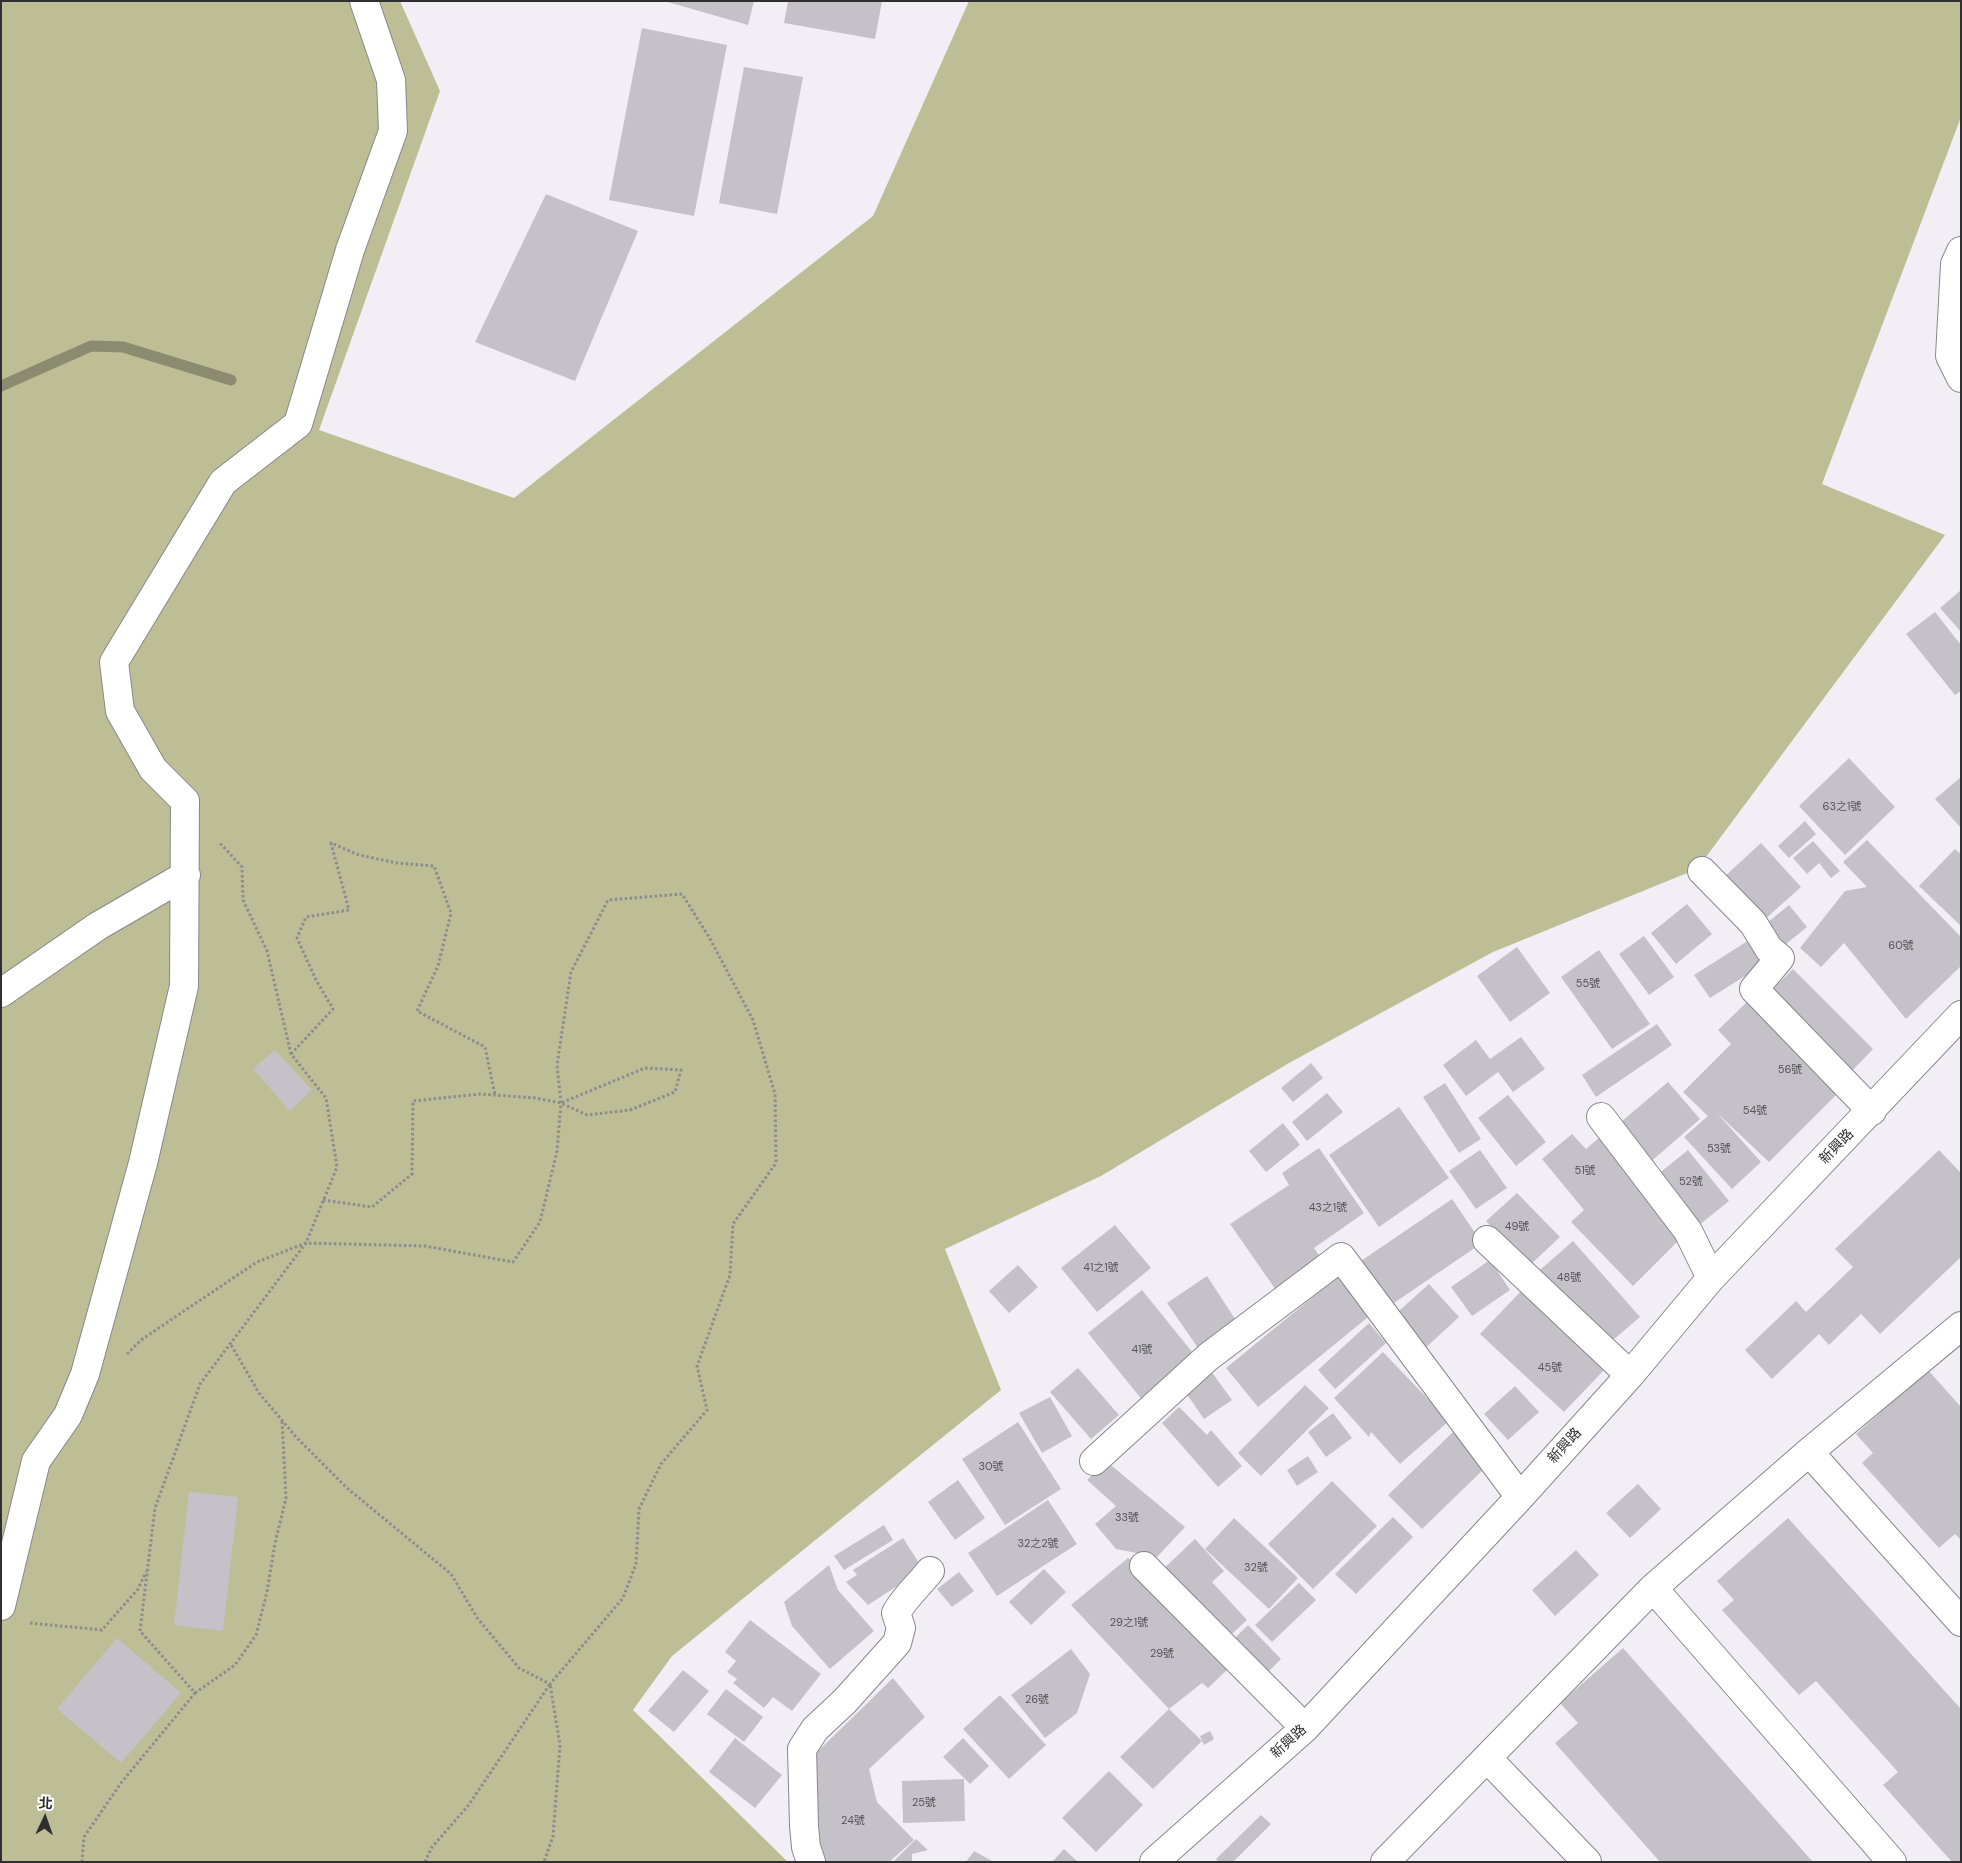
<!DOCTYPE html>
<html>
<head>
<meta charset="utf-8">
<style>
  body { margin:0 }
  #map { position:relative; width:1962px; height:1863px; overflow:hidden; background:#f1eff5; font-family:"DM Sans","Noto Sans TC",sans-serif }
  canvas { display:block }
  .frame { position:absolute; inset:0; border:2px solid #2f2f31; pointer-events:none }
  .north { position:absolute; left:20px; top:1793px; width:50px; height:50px; -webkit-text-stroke:4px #fff; paint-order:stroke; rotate:3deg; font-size:14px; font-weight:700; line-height:20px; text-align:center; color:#2f2f31 }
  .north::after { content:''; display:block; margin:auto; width:18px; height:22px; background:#2f2f31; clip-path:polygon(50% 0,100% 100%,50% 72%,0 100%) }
</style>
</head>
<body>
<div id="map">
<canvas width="1962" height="1863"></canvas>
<div class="frame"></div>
<div class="north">北</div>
</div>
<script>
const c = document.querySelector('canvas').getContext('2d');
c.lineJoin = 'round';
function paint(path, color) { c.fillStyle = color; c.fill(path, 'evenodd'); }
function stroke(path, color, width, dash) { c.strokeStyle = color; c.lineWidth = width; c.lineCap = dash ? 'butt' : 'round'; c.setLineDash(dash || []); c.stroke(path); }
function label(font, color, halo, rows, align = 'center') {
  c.font = font + ' "DM Sans","Noto Sans TC",sans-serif'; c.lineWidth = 4; c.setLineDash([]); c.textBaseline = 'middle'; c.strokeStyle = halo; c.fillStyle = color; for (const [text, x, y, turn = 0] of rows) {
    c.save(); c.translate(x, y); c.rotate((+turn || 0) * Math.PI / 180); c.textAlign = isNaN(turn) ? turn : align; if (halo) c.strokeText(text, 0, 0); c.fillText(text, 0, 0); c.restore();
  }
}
paint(new Path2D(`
  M1 1H400L440 91 319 430 514 498 873 216 969 1H1961V117L1822 484 1945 535 1697 869 1493 952 1289 1063 1101 1176 945 1249 1001 1390 672 1656 633 1710 788 1862H1Z`), '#bdbe95');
stroke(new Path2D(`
  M1 386 91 346 123 347 231 380`), '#8a8b6f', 11);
paint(new Path2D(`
  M664 1H754L748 25Z
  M788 1H882L875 39 784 23Z
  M642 28 727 45 694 216 609 200Z
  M744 67 803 77 777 214 719 203Z
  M546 194 638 231 575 381 475 342Z
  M1961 590V632L1940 608Z
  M1935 612 1961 645V691L1955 695 1906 634Z
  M1849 758 1895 807 1845 855 1799 806Z
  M1961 777V828L1935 799Z
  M1805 821 1816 834 1789 858 1778 846Z
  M1867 840 1961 937V966L1906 1019 1844 943 1821 967 1800 948 1845 891 1867 887 1843 862Z
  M1813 841 1840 871 1831 878 1819 863 1807 874 1793 858Z
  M1761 843 1801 887 1764 920 1724 877Z
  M1955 849 1961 854V926L1919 886Z
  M1687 904 1712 934 1676 964 1651 933Z
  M1789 905 1807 927 1780 949 1762 927Z
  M1644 936 1674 977 1649 995 1619 954Z
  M1754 937 1769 961 1710 998 1694 975Z
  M1517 947 1550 993 1510 1022 1477 976Z
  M1599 950 1650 1024 1612 1049 1561 977Z
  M1793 969 1873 1049 1848 1075 1767 995Z
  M1750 999 1842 1089 1769 1162 1717 1113 1761 1162 1732 1189 1684 1137 1708 1116 1683 1092 1731 1044 1718 1030Z
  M1657 1024 1672 1045 1596 1097 1582 1075Z
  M1521 1037 1545 1069 1513 1092 1498 1072 1466 1096 1443 1065 1476 1040 1490 1059Z
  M275 1050 312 1090 290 1111 253 1069Z
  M1311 1063 1323 1078 1293 1102 1281 1088Z
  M1668 1082 1700 1119 1647 1165 1615 1127Z
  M1445 1083 1481 1139 1459 1153 1423 1097Z
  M1327 1093 1343 1112 1307 1141 1292 1122Z
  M1508 1095 1546 1142 1516 1166 1478 1118Z
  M1399 1107 1449 1178 1379 1227 1329 1155Z
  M1283 1123 1300 1145 1266 1172 1249 1151Z
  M1572 1134 1586 1149 1600 1137 1688 1231 1633 1286 1571 1222 1584 1210 1542 1159Z
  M1319 1148 1364 1213 1314 1248 1324 1262 1278 1293 1230 1224 1289 1185 1282 1173Z
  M1480 1150 1507 1188 1476 1209 1449 1171Z
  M1688 1150 1729 1201 1698 1226 1657 1175Z
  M1939 1150 1961 1173V1257L1880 1334 1861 1314 1829 1345 1819 1334 1772 1379 1745 1350 1796 1301 1806 1312 1853 1267 1835 1249Z
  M1517 1193 1560 1237 1529 1266 1486 1221Z
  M1452 1199 1482 1243 1388 1307 1358 1263Z
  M1115 1225 1151 1268 1097 1312 1061 1268Z
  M1573 1241 1640 1317 1606 1346 1540 1270Z
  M1490 1260 1510 1290 1472 1316 1451 1287Z
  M1018 1265 1038 1287 1009 1313 989 1291Z
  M1341 1274 1373 1313 1258 1407 1226 1368Z
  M1207 1276 1237 1322 1198 1348 1167 1303Z
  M1429 1284 1459 1317 1421 1352 1391 1318Z
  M1142 1290 1197 1358 1143 1401 1088 1333Z
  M1522 1290 1606 1368 1564 1412 1480 1334Z
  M1369 1323 1386 1343 1335 1389 1318 1370Z
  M1383 1352 1449 1421 1400 1464 1371 1432 1369 1437 1334 1398Z
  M1078 1368 1119 1415 1091 1439 1050 1392Z
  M1928 1370 1961 1407V1540L1955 1534 1939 1548 1862 1463 1873 1453 1856 1434Z
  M1211 1371 1232 1400 1204 1419 1184 1390Z
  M1305 1385 1329 1408 1261 1476 1238 1453Z
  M1515 1386 1539 1412 1508 1440 1484 1414Z
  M1050 1397 1072 1436 1042 1453 1019 1413Z
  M1179 1407 1207 1435 1211 1430 1242 1466 1218 1487 1162 1423Z
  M1333 1413 1352 1438 1326 1457 1308 1432Z
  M1018 1422 1061 1489 1005 1525 962 1459Z
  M1453 1432 1487 1466 1422 1529 1388 1495Z
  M1308 1456 1318 1472 1297 1486 1287 1470Z
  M1106 1461 1185 1527 1157 1557 1116 1549 1095 1524 1116 1506 1087 1480Z
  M958 1480 985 1518 955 1540 928 1502Z
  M1332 1481 1377 1526 1313 1589 1268 1544Z
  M1638 1484 1661 1509 1630 1538 1606 1513Z
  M189 1492 238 1497 223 1631 174 1625Z
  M1048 1500 1077 1544 997 1596 968 1553Z
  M1393 1517 1413 1537 1356 1594 1335 1574Z
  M1234 1518 1298 1578 1269 1609 1205 1549Z
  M1788 1518 1961 1709V1862H1952L1883 1785 1898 1772 1816 1681 1799 1695 1722 1610 1734 1600 1717 1581Z
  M884 1525 893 1540 844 1570 834 1556Z
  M903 1538 923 1569 868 1605 846 1582 857 1575 853 1570Z
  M1195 1539 1224 1571 1212 1582 1247 1620 1223 1642 1159 1573Z
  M1576 1550 1599 1575 1555 1616 1532 1590Z
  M1128 1558 1159 1586 1153 1595 1229 1668 1208 1688 1202 1683 1169 1709 1071 1605Z
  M829 1565 838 1590 874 1631 830 1669 792 1626 784 1602Z
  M1044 1569 1066 1592 1031 1625 1009 1602Z
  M959 1572 974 1591 952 1607 937 1589Z
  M1299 1583 1316 1600 1272 1642 1255 1625Z
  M750 1620 821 1674 792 1711 773 1697 764 1708 733 1683 737 1679 727 1672 736 1661 725 1652Z
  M1248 1625 1281 1659 1258 1682 1224 1649Z
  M117 1638 181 1693 121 1763 57 1709Z
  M1623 1648 1813 1862H1660L1555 1743 1578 1723 1560 1703Z
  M1071 1649 1090 1674 1077 1713 1045 1738 1011 1695Z
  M683 1670 709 1691 674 1732 648 1711Z
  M893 1678 925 1717 869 1769 877 1802 914 1840 889 1862H825L819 1856 812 1757Z
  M726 1689 763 1717 744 1742 707 1714Z
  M1000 1695 1046 1745 1009 1779 963 1729Z
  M1169 1709 1202 1741 1153 1789 1120 1757Z
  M1210 1731 1214 1739 1204 1745 1200 1736Z
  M735 1738 782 1775 755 1808 709 1772Z
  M963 1738 989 1766 970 1784 943 1757Z
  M1109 1771 1143 1805 1096 1852 1062 1818Z
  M964 1779 965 1821 903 1823 902 1781Z
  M1261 1815 1271 1824 1233 1862H1219L1216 1859Z
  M916 1839 928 1850 912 1854V1862H893Z
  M1064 1849 1078 1862H1052Z
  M974 1851 994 1862H966Z`), '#c4c2c8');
const minor = new Path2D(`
  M1961 251 1955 264 1950 356 1961 378
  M1702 871 1753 923 1769 949 1780 958 1754 989 1872 1111
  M1 993 98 926 186 875
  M1601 1117 1688 1231 1711 1278
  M1487 1240 1630 1375
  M1809 1452 1961 1622
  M1094 1461 1208 1357 1341 1257 1520 1497
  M1144 1566 1305 1728
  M1653 1588 1892 1862
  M1 1606 36 1461 68 1415 85 1374 143 1163 184 986 185 801 153 769 120 711 114 662 223 482 298 424 350 250 393 131 391 80 364 1
  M1487 1758 1587 1862
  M811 1862 806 1847 804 1826 802 1749 815 1729 845 1701 897 1643 901 1628 896 1613C905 1597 918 1586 930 1571
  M1154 1862 1305 1728 1520 1497 1630 1375 1711 1278 1961 1015
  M1385 1862 1653 1588 1809 1452 1961 1326`);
stroke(minor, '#89878c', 30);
stroke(new Path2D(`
  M291 1054 333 1009 316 980 297 938 306 917 349 910 331 843 359 855 397 863 434 866 451 913 438 966 417 1011 485 1047 495 1095
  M323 1200 372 1207 412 1174 413 1101 480 1094 495 1095 535 1098 561 1103 587 1115 630 1110 675 1092 681 1070 645 1068 561 1103
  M127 1354 141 1340 257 1262 306 1243 425 1246 513 1262 540 1222 557 1151 561 1103 557 1065 571 972 608 900 682 894 709 937 753 1020 775 1094 776 1163 733 1224 730 1275 697 1366 707 1410 661 1464 639 1509 636 1564 623 1598 550 1684 519 1668 478 1619 451 1574 347 1488 296 1437 259 1393 230 1343
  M30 1623 102 1630 138 1589 146 1572
  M195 1693 235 1665 256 1635 267 1592 275 1543 286 1498 282 1420
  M82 1862 84 1837 121 1783 195 1693 140 1631 155 1508 200 1384 306 1243 337 1167 326 1098 291 1054 267 951 243 900 242 867 219 842
  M425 1862 432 1847 468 1806 550 1684 560 1745 553 1836 544 1862`), '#8c8b8f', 3, [2.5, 2.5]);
stroke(minor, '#fff', 28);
label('11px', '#545457', null, [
  ["63之1號",1842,807],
  ["60號",1901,946],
  ["55號",1588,984],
  ["56號",1790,1070],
  ["54號",1755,1111],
  ["53號",1719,1149],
  ["51號",1585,1171],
  ["52號",1691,1182],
  ["43之1號",1328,1208],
  ["49號",1517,1227],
  ["41之1號",1101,1268],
  ["48號",1569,1278],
  ["41號",1142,1350],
  ["45號",1550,1368],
  ["30號",991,1467],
  ["33號",1127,1518],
  ["32之2號",1038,1544],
  ["32號",1256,1568],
  ["29之1號",1129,1623],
  ["29號",1162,1654],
  ["26號",1037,1700],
  ["25號",924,1803],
  ["24號",853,1821]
]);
label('14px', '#2f2f31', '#fff', [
  ["新興路",1837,1147,-46],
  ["新興路",1565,1446,-48],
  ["新興路",1289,1742,-42]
]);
</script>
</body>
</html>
